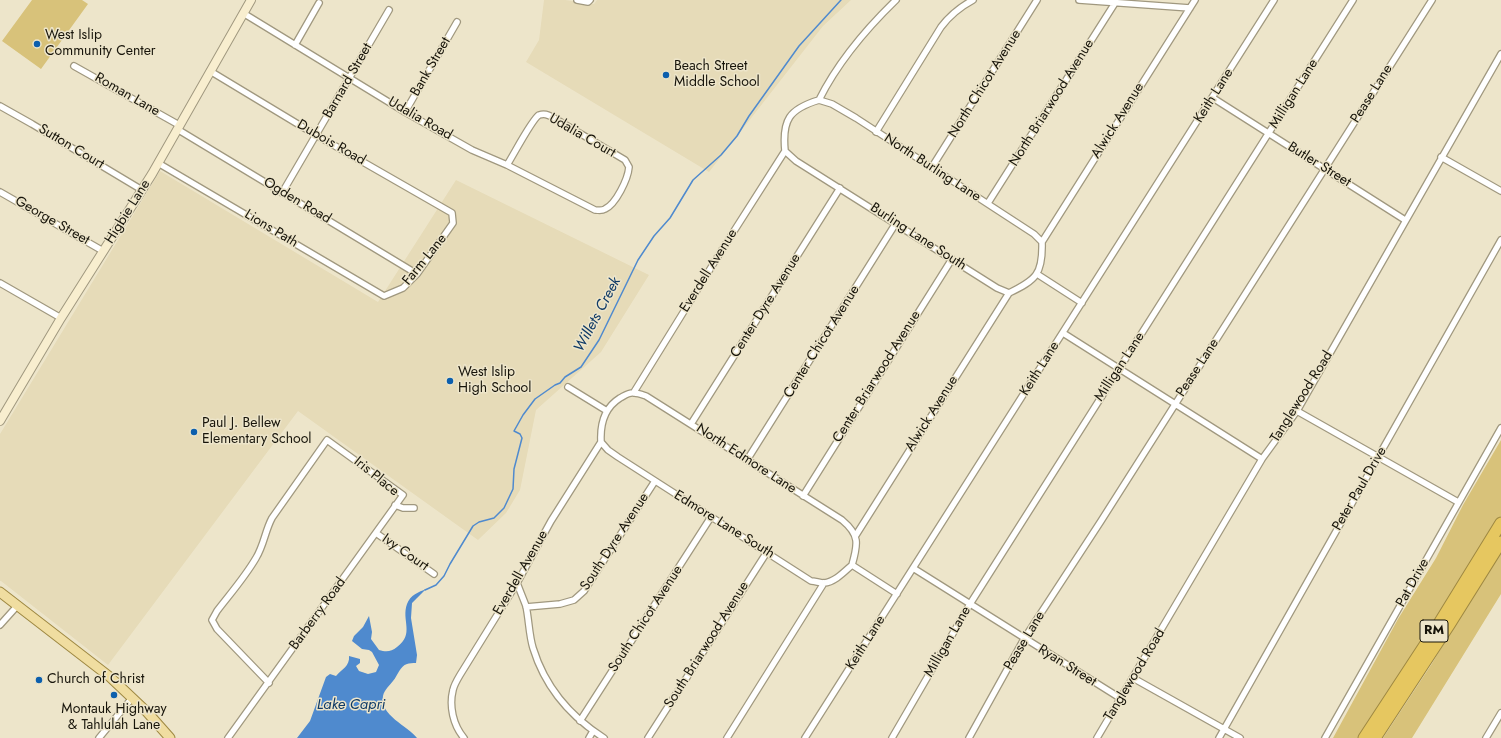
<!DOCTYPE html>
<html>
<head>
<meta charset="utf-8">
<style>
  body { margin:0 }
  canvas { display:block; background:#ede5ca }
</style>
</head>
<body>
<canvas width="1501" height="738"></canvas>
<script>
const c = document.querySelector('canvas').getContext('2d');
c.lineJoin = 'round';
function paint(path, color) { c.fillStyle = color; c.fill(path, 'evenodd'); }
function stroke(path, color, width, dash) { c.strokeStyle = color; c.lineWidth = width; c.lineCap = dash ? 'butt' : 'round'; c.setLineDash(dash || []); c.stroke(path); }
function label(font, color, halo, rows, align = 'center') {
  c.font = font + ' Jost,sans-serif'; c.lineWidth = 3; c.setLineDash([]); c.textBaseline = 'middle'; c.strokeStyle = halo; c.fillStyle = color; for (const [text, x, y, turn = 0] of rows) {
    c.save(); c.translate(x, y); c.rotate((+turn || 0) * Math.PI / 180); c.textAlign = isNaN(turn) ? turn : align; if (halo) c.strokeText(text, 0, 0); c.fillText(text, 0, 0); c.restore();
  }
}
paint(new Path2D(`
  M544 0H565L594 4 597 0H851L823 26 709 172 526 62 539 40Z
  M160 171 378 302 456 180 649 275 601 352 536 410 520 490 506 513 478 540 298 411 108 665 1 581H0V434Z`), '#e6dbb8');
paint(new Path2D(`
  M32 0H82L88 4 41 69 2 41Z
  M1501 440V516L1469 570 1360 738H1333L1398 619 1436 558 1463 505Z
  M1501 550V594L1412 738H1383L1431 665Z`), '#d8c27a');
paint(new Path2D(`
  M426 589 412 603 411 618 417 655 416 663C413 663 409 663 407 664 400 666 398 675 393 681 390 685 384 690 383 696 379 715 408 726 417 738H297L310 721 326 677 330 674 336 676C342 669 350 666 349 656L360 659V663L356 666 359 671 368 674 376 672 379 665 372 652 369 650 362 649 352 641 354 636 363 627 369 616 372 632 371 639 379 650C386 652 391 652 397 647 415 634 401 620 407 604 410 595 419 592 426 589Z`), '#4f8ace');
stroke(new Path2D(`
  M425 590 436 585 444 576 450 564 473 526 479 522 494 518 504 508 513 489 514 469 522 438 520 434 514 431 523 415 535 399 555 385 560 383 565 377 581 367 599 340 638 260 654 236 670 218 693 180 721 155 737 136 749 116 799 46 841 0`), '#4f8ace', 1.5);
const street = new Path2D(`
  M577 0 588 2 590 0
  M1079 0 1190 8
  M243 13 405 112 472 150 507 165 595 210C599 210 602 211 605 209 616 204 628 179 629 167L625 160 554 118C548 115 545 113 539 115 532 119 513 156 507 165
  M295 45 319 3
  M74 66 179 125
  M1213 98 1405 220
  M819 100 832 104 856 118 1034 234 1042 242C1043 274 1036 280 1009 293L997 288 796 161 785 151C782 120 789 109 819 100Z
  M819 100C838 62 865 30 896 0
  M0 106 32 124 142 190
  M405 112 457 22
  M177 129 417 274
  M876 132 941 27C950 15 960 7 973 0
  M1441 157 1501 191
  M158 163 384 296 403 288 417 274 453 223 452 213 316 135 210 71
  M932 167 1037 0
  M0 192 103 251
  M282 193 389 10
  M988 203 1115 3
  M1042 242 1195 0
  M1037 274 1082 303
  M0 283 61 318
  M1063 333 1262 459
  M568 387 607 411
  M634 392 720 253 785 151
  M1297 411 1458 502
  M691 424 840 188
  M601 442 608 450 618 457 811 581C815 581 820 583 824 583 835 582 844 572 852 565
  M747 460 896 223
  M803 496 952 259
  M395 505 403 508H414
  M376 533 434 574
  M856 535 1009 293
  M852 565 897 594
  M913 568 1120 698
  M517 583C520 591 523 598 526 606 529 620 529 635 533 648 545 687 571 717 604 738
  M526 607 560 604 574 600 584 591 655 481
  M0 625 18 605
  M1133 678 1240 738
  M580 721 711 517
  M99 738 132 698
  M228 738C287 657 345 576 403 495L327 440 272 518C265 531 264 545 256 558 245 577 230 594 217 611L212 620 217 629 269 683
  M464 738C453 725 449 706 453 690 454 685 457 680 460 675L517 583 551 521 601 442C600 424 604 408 620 398 624 396 629 392 634 393 638 393 643 395 646 396L842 520C860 535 858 544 852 565
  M589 738 593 731
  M648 738 767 552
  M727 738 824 583
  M805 738 1274 0
  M892 738 970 604 1353 0
  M969 738 1024 639 1101 521 1432 0
  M1097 738 1262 459 1297 411 1501 54
  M1219 738 1501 240
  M1325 738 1501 428
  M1486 738 1501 713`);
const secondary = new Path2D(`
  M0 421 61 318 152 174 251 0`);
const primary = new Path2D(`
  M0 592 110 677 147 712 170 738`);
const highway = new Path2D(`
  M1364 738 1440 622 1501 523
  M1375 738 1449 625 1501 542`);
stroke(street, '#a0987f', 8);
stroke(secondary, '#a0987f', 10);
stroke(primary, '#9e8842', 11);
stroke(highway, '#9e8842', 13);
stroke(street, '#fff', 5.5);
stroke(secondary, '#f8eecf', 8);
stroke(primary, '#f0dda0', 9);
stroke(highway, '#e6c760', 11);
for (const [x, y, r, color] of [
  [37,44,4,"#0c5fad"],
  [666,75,4,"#0c5fad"],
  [450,381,4,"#0c5fad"],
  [194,432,4,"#0c5fad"],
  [39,680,4,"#0c5fad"],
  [114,695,4,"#0c5fad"]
]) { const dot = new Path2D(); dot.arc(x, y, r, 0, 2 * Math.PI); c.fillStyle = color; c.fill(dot); stroke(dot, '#ede5ca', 1.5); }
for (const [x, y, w] of [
  [1434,631,28]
]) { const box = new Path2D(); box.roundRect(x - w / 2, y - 11, w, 22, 3); c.fillStyle = '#ede5ca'; c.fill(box); stroke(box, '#17140a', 1); }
label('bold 13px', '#17140a', null, [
  ["RM",1434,631]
]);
label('14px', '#17140a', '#ede5ca', [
  ["West Islip",45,36],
  ["Community Center",45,52],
  ["Beach Street",674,67],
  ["Middle School",674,83],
  ["West Islip",458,373],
  ["High School",458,389],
  ["Paul J. Bellew",202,424],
  ["Elementary School",202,440],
  ["Church of Christ",47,680],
  ["Montauk Highway",114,710,"center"],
  ["& Tahlulah Lane",114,726,"center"]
], 'left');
label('14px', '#17140a', '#ede5ca', [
  ["Bank Street",431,67,-60],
  ["Barnard Street",348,81,-60],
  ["North Chicot Avenue",985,84,-58],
  ["Milligan Lane",1294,94,-58],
  ["Pease Lane",1372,94,-58],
  ["Roman Lane",127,95,30],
  ["Keith Lane",1214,96,-58],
  ["North Briarwood Avenue",1052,103,-58],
  ["Udalia Road",420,119,30],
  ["Alwick Avenue",1118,121,-58],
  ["Udalia Court",582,136,30],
  ["Dubois Road",331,143,30],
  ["Sutton Court",71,147,31],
  ["Butler Street",1319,165,32],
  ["North Burling Lane",932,168,33],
  ["Ogden Road",297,201,31],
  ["Higbie Lane",128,212,-58],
  ["George Street",52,221,30],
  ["Lions Path",271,229,31],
  ["Burling Lane South",918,237,33],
  ["Farm Lane",425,260,-51],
  ["Everdell Avenue",709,271,-58],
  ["Center Dyre Avenue",766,306,-58],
  ["Center Chicot Avenue",822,342,-58],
  ["Milligan Lane",1120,367,-57],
  ["Pease Lane",1198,368,-57],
  ["Keith Lane",1040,369,-58],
  ["Center Briarwood Avenue",877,377,-58],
  ["Tanglewood Road",1302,397,-58],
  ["Alwick Avenue",932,414,-58],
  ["North Edmore Lane",746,459,33],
  ["Iris Place",376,477,39],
  ["Peter Paul Drive",1360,489,-60],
  ["Edmore Lane South",724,525,32],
  ["South Dyre Avenue",615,542,-57],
  ["Ivy Court",405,553,35],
  ["Everdell Avenue",521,573,-60],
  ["Pat Drive",1413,583,-61],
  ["Barberry Road",318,614,-54],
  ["South Chicot Avenue",646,619,-57],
  ["Pease Lane",1025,641,-59],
  ["Milligan Lane",948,642,-60],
  ["Keith Lane",866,643,-58],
  ["South Briarwood Avenue",707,645,-58],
  ["Ryan Street",1067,666,32],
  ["Tanglewood Road",1135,675,-59]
]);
label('italic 15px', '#0f3a66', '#ede5ca', [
  ["Willets Creek",598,315,-62],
  ["Lake Capri",351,705]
]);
</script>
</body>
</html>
